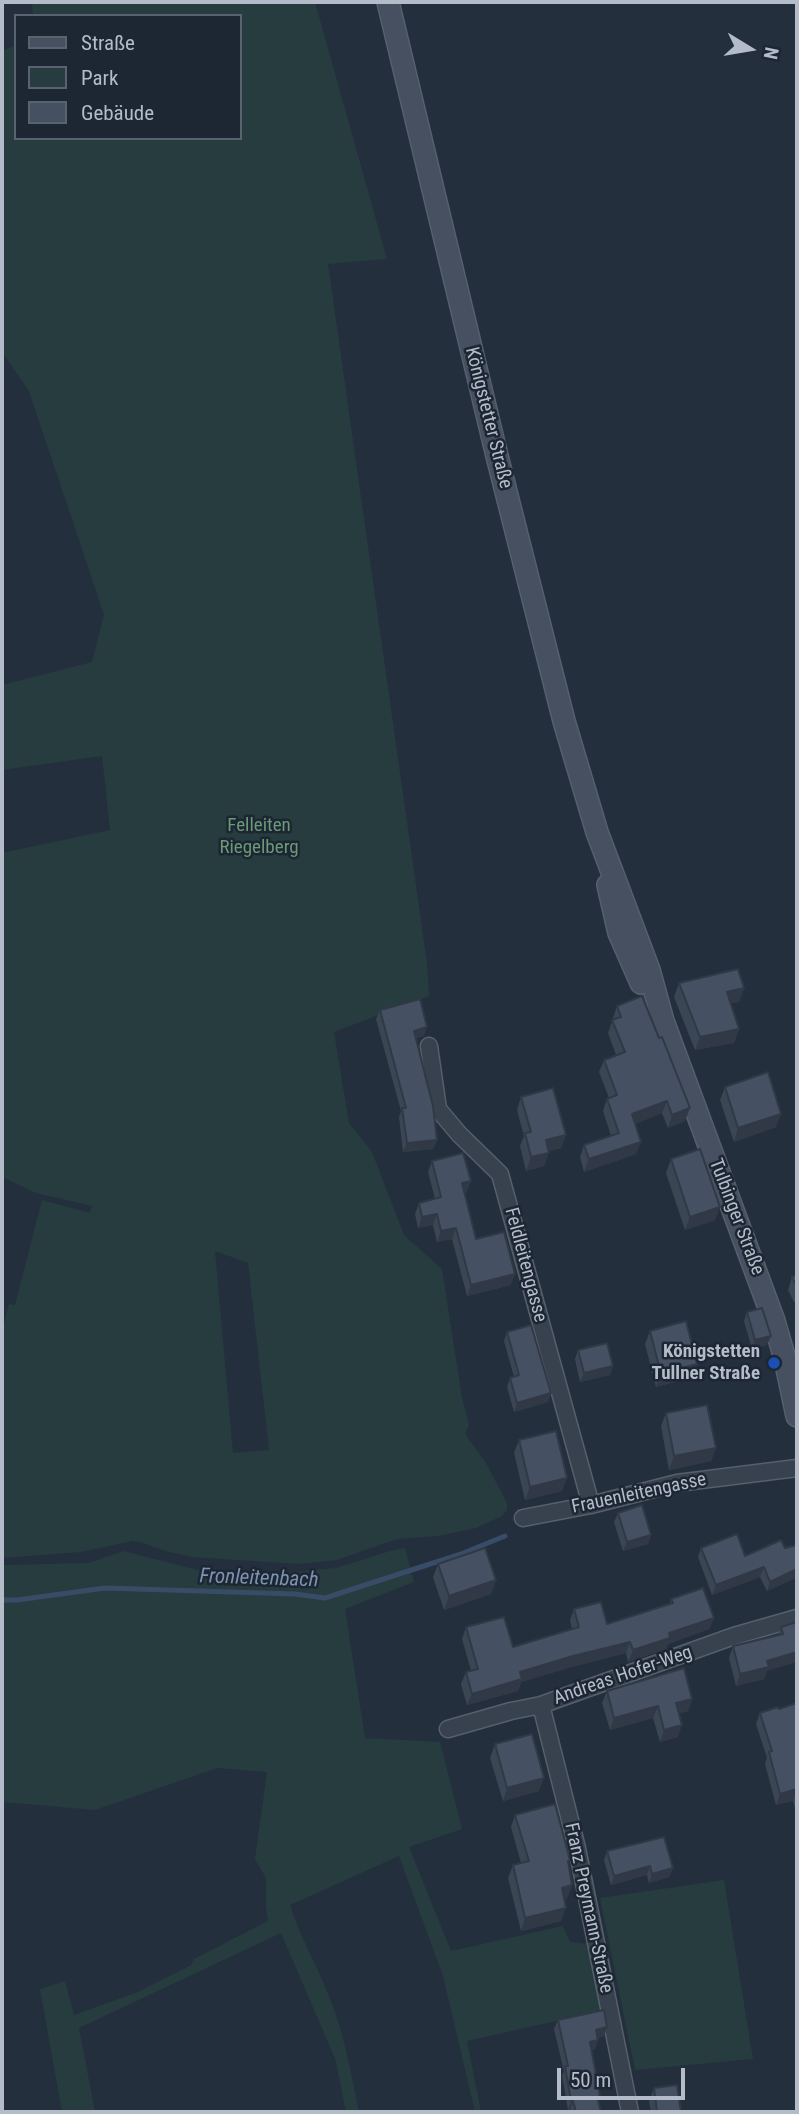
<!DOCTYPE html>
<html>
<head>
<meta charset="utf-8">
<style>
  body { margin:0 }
  #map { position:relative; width:799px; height:2114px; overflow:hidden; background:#242f3e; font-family:"Roboto Condensed",sans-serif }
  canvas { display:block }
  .frame { position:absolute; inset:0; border:4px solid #b4bcc9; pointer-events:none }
  .legend { position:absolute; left:14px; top:14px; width:228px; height:126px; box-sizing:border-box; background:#1d2633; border:2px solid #59626f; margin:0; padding:9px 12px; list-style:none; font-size:21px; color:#b4bcc9 }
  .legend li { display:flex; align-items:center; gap:14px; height:35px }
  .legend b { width:35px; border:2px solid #59626f }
  .north { position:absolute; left:715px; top:14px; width:70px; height:70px; -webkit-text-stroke:5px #1d2633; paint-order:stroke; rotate:101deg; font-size:19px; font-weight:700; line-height:28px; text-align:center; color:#b4bcc9 }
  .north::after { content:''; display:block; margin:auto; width:24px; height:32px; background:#b4bcc9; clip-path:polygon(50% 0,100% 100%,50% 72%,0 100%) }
  .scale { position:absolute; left:557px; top:2068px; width:128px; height:32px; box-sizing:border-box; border:4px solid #b4bcc9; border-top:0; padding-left:9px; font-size:21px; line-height:24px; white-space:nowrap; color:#b4bcc9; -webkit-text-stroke:5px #1d2633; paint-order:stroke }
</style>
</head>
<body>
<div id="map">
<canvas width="799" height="2114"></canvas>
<div class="frame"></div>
<ul class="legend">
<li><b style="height:9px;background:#465061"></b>Straße</li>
<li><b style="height:19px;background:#263c3f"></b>Park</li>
<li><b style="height:19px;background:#455162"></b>Gebäude</li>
</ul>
<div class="north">N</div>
<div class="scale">50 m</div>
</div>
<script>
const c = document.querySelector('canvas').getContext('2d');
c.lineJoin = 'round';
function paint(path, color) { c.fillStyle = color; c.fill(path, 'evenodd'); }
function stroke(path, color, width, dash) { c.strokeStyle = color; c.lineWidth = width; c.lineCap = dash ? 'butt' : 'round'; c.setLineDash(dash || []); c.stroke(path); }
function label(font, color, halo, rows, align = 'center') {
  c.font = font + ' "Roboto Condensed",sans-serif'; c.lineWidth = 5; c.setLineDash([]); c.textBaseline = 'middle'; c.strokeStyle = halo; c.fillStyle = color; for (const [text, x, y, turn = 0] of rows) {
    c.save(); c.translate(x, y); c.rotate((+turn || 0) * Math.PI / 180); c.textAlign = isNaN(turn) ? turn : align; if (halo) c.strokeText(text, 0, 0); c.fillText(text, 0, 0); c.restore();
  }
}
paint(new Path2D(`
  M32 2H315L387 259 328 264 427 963 429 996 334 1032 349 1123 372 1152 404 1235 442 1269 462 1398 469 1425 465 1434 486 1463 507 1503V1510L502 1516 476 1528 438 1536 397 1539 337 1560 298 1564 192 1557 165 1551 143 1543 132 1541 81 1552 2 1558V1331L9 1304 15 1305 42 1200 90 1213 92 1206 36 1193 2 1177V853L110 830 102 756 2 770V685L92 662 104 615 29 391 2 352V51L16 45V138H240V16H33ZM215 1251 248 1263 269 1450 233 1453Z
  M405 1548 414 1582 345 1609 365 1738 440 1742 462 1829 409 1847 451 1951 563 1926 570 1942 589 1944 605 2010 467 2041 481 2112H475L443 1976 399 1856 290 1905C300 1937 317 1965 329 1996 344 2032 351 2074 359 2112H346L336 2061 281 1933 79 2028 95 2112H62L40 1989 65 1981 74 2015 138 1992 191 1965 194 1959 268 1921 266 1906V1878L255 1859 267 1772 217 1768 95 1810 2 1802V1565L89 1563 123 1551 202 1571 270 1574 336 1568 390 1551Z
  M724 1880 753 2059 635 2070 600 1898Z`), '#263c3f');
stroke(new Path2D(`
  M2 1600H17L105 1588 295 1594 325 1598 461 1554 505 1536`), '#394c67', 5);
const street = new Path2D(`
  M429 1046 438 1109 459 1134 500 1174 591 1505
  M523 1518 591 1505 677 1483 797 1468
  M541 1705 577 1848 630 2112
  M448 1729 511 1711 541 1705 734 1636 797 1618`);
const secondary = new Path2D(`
  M388 2 497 456 564 721 597 832 649 970 663 1021 774 1321 785 1359 797 1416
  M608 885 619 933 641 983`);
stroke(street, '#565f6c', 19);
stroke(secondary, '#565f6c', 24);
stroke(street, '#38414e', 16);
stroke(secondary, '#465061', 21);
paint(new Path2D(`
  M679 983 744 988 739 1002 730 1003 739 1029 734 1043 695 1050 674 997Z
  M617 1006 685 1121 668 1128 662 1113 635 1124 636 1154 584 1172 580 1157 584 1145 611 1136 603 1111 607 1099 609 1098 599 1072 604 1060 616 1055 608 1033Z
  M380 1010 424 1036 416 1038 437 1140 433 1149 403 1152 399 1117 401 1111 376 1019Z
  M725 1087 776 1127 734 1142 720 1100Z
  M521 1097 566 1135 561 1148 549 1151 544 1166 526 1171 520 1146 524 1136 517 1110Z
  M671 1159 720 1207 715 1220 685 1230 666 1173Z
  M432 1161 467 1192 465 1193 476 1239 511 1285 467 1296 452 1239 437 1242 433 1225 418 1228 415 1214 419 1203 435 1199 428 1172Z
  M797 1275V1301L794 1302 788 1290 792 1277Z
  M747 1312 767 1345 752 1349 744 1321Z
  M650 1331 693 1377 656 1387 645 1344Z
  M507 1332 551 1393 548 1402 514 1412 507 1387 510 1378 514 1377 504 1341Z
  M578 1350 613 1366 610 1375 580 1382 575 1359Z
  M666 1413 716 1448 711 1461 669 1470 661 1426Z
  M519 1440 562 1491 525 1500 514 1453Z
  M618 1513 651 1535 648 1544 623 1551 614 1522Z
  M797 1545V1584L796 1578 767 1591 760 1577 712 1595 698 1557 701 1548 745 1556Z
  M438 1564 496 1580 491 1594 444 1610 433 1577Z
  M671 1599 714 1618 709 1629 668 1644 666 1649 628 1662 626 1653 568 1668 521 1682 518 1691 467 1705 461 1684 466 1672 471 1671 462 1639 466 1627 513 1647 572 1629 570 1620 574 1609 607 1624 670 1603Z
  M797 1622 767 1671 764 1679 736 1686 729 1658 733 1646 778 1635 781 1627Z
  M607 1691 692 1699 688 1711 679 1713 678 1737 660 1742 653 1718 610 1730 602 1703Z
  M797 1703V1815L793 1801 776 1805 765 1764 767 1758 756 1724 760 1713 779 1709Z
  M495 1744 539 1791 503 1801 490 1758Z
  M515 1815 568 1865 572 1885 567 1898 564 1899 561 1921 521 1931 508 1878 513 1865 521 1863 511 1827Z
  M607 1851 673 1868 669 1877 649 1883 647 1875 611 1885 604 1860Z
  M558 2020 607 2027 604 2036 598 2038 595 2049 591 2050 600 2096 598 2100 601 2112H571L570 2110H568L562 2075 564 2072 554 2029Z
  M654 2088 681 2112H651L649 2101Z`), '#3b4654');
paint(new Path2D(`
  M744 988 739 1002 722 1005 727 992Z
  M427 1027 424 1036 411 1040 414 1031Z
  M739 1029 734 1043 695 1050 700 1037Z
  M667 1101 662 1113 627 1127 632 1114Z
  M690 1108 685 1121 668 1128 672 1115Z
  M781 1114 776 1127 734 1142 738 1128Z
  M566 1135 561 1148 541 1153 546 1140Z
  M437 1140 433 1149 403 1152 407 1143Z
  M641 1142 636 1154 584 1172 589 1159Z
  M549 1153 544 1166 526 1171 531 1157Z
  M471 1181 467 1192 458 1194 462 1183Z
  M720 1207 715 1220 685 1230 690 1217Z
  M437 1214 433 1225 418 1228 422 1217Z
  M456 1228 452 1239 437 1242 441 1231Z
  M515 1274 511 1285 467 1296 471 1285Z
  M771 1336 767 1345 752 1349 755 1340Z
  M697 1364 693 1377 656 1387 661 1374Z
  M613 1366 610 1375 580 1382 584 1373Z
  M551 1393 548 1402 514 1412 517 1403Z
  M716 1448 711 1461 669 1470 674 1456Z
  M567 1478 562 1491 525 1500 530 1487Z
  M651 1535 648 1544 623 1551 627 1542Z
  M764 1567 760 1577 712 1595 716 1585Z
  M797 1569 796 1578 767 1591 770 1582Z
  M496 1580 491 1594 444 1610 449 1596Z
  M714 1618 709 1629 668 1644 666 1649 628 1662 633 1650 669 1633Z
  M630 1642 626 1653 568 1668 521 1682 518 1691 467 1705 472 1694 520 1672 573 1656Z
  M797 1652V1662L767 1671 764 1679 736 1686 740 1674 767 1661Z
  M692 1699 688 1711 672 1715 676 1703Z
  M658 1706 653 1718 610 1730 614 1718Z
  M682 1725 678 1737 660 1742 664 1730Z
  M544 1778 539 1791 503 1801 507 1788Z
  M797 1789 793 1801 776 1805 780 1794Z
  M650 1866 647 1875 611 1885 614 1876Z
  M673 1868 669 1877 649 1883 652 1874Z
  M572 1885 567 1898 557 1901 562 1888Z
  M566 1908 561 1921 521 1931 525 1918Z
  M607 2027 604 2036 593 2039 596 2030Z
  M598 2040 595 2049 587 2051 590 2042Z
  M571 2101H573L570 2110H568Z`), '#303945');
const building = new Path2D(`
  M738 969 744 988 727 992 739 1029 700 1037 679 983Z
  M642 996 659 1038 662 1037 690 1108 672 1115 667 1101 632 1114 641 1142 589 1159 584 1145 619 1133 607 1099 617 1095 604 1060 625 1052 612 1020 621 1017 617 1006Z
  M420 999 427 1027 414 1031 433 1106 437 1140 407 1143 402 1108H406L380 1010Z
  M768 1072 781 1114 738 1128 725 1087Z
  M553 1088 566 1135 546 1140 549 1153 531 1157 525 1133 531 1132 521 1097Z
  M700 1149 720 1207 690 1217 671 1159Z
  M463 1153 471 1181 462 1183 476 1239 504 1232 515 1274 471 1285 456 1228 441 1231 437 1214 422 1217 419 1203 441 1197 432 1161Z
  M797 1275V1287L792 1277Z
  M762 1308 771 1336 755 1340 747 1312Z
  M686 1321 697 1364 661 1374 650 1331Z
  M531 1325 551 1393 517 1403 510 1378 519 1375 507 1332Z
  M607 1343 613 1366 584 1373 578 1350Z
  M707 1405 716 1448 674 1456 666 1413Z
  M556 1431 567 1478 530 1487 519 1440Z
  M642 1505 651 1535 627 1542 618 1513Z
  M737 1534 745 1556 781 1540 785 1548 797 1545V1569L770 1582 764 1567 716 1585 701 1548Z
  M485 1548 496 1580 449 1596 438 1564Z
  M703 1588 714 1618 669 1633 670 1638 633 1650 630 1642 573 1656 520 1672 522 1679 472 1694 466 1672 478 1669 466 1627 504 1617 513 1647 579 1627 574 1609 601 1602 607 1624 673 1603 671 1599Z
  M797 1622V1652L767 1661 769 1667 740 1674 733 1646 783 1634 781 1627Z
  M684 1668 692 1699 676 1703 682 1725 664 1730 658 1706 614 1718 607 1691Z
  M797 1703V1789L780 1794 769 1752 772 1751 760 1713 778 1707 779 1709Z
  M532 1734 544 1778 507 1788 495 1744Z
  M555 1804 570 1860 568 1861 572 1885 562 1888 566 1908 525 1918 513 1865 529 1861 515 1815Z
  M664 1837 673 1868 652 1874 650 1866 614 1876 607 1851Z
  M604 2010 607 2027 596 2030 598 2040 590 2042 600 2096 597 2097 601 2112H576L573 2101H571L565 2066H568L558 2020Z
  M677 2085 681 2112H657L654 2088Z`);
paint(building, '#455162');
stroke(building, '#303945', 2);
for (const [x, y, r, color] of [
  [774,1363,7,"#1a4fb4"]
]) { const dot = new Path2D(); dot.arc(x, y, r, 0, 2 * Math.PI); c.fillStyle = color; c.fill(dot); stroke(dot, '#1d2633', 2.5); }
label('19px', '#b4bcc9', '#1d2633', [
  ["Königstetter Straße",488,418,76],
  ["Tulbinger Straße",736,1217,69],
  ["Feldleitengasse",525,1265,75],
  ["Frauenleitengasse",639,1494,-12],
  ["Andreas Hofer-Weg",623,1676,-19],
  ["Franz Preymann-Straße",588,1908,78]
]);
label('19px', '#6b9a76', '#1d2633', [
  ["Felleiten",259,826],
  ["Riegelberg",259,848]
]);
label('bold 19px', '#b4bcc9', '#1d2633', [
  ["Königstetten",760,1352],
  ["Tullner Straße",760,1374]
], 'right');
label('italic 21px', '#7c92b1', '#1d2633', [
  ["Fronleitenbach",259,1579,2]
]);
</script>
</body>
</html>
